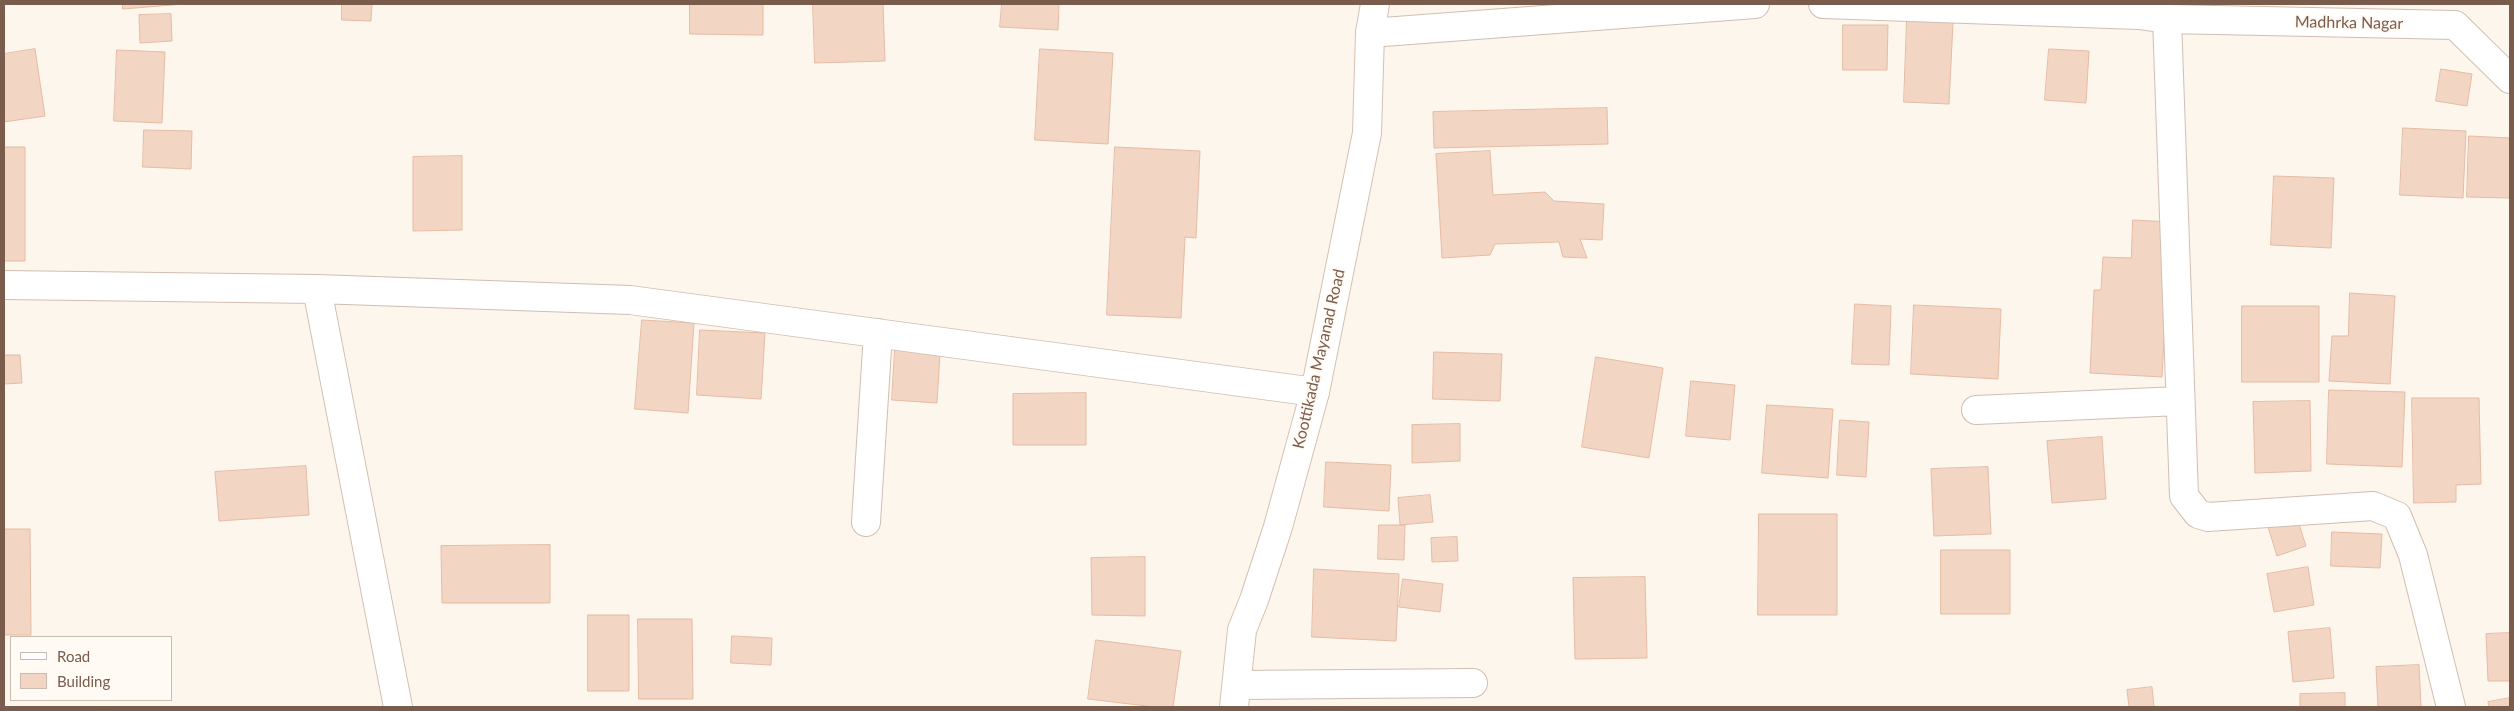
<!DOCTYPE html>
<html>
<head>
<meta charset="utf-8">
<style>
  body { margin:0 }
  #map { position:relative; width:2514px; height:711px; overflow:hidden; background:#fdf6ec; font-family:Lato,sans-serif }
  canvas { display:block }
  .frame { position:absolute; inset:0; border:5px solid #7a5c4d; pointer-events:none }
  .legend { position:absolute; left:10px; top:636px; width:162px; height:65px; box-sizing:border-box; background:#fffaf3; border:1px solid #cabbb1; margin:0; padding:6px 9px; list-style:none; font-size:15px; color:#7a5c4d }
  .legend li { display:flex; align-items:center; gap:10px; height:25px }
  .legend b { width:25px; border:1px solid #cabbb1 }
</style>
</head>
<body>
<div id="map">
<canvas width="2514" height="711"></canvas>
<div class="frame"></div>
<ul class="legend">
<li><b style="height:6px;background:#fff"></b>Road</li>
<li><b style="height:14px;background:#f3d5c3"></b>Building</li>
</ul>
</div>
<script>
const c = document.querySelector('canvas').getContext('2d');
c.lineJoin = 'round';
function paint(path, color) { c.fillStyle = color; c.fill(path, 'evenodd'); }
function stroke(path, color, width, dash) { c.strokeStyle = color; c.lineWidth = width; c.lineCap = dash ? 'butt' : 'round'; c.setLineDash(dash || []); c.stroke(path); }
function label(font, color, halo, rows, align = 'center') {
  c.font = font + ' Lato,sans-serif'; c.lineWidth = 4; c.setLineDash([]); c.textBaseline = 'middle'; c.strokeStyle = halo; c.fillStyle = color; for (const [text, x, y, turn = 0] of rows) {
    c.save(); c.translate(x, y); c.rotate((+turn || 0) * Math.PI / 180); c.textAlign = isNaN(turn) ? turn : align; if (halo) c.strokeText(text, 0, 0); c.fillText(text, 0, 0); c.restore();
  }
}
const building = new Path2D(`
  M123 4H184L123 9Z
  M342 4H372L371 21 342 20Z
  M690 4H763V35L690 34Z
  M813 4H883L885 61 815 63Z
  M1002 4H1059L1058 30 1000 27Z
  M171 14 172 41 140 43 139 15Z
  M1907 20 1953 22 1949 104 1904 102Z
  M1843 25H1888L1887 70H1843Z
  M35 49 45 116 4 122V54Z
  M1040 49 1113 53 1108 144 1035 140Z
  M2049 49 2089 51 2086 103 2045 100Z
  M117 50 165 52 162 123 114 121Z
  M2441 69 2472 74 2467 106 2436 101Z
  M1607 108 1608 144 1434 148 1433 112Z
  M2403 128 2466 131 2463 198 2400 195Z
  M144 130 192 131 191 169 143 167Z
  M2469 136 2510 138V198L2467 197Z
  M4 147H25V261H4Z
  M1115 147 1200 151 1196 238 1185 237 1181 318 1107 315Z
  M1490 151 1493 195 1545 192 1554 201 1604 204 1602 240 1580 239 1587 258 1563 257 1559 242 1495 244 1490 255 1442 258 1436 154Z
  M462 156V230L413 231V157Z
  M2274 176 2334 178 2331 248 2271 245Z
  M2133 220 2170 222 2162 377 2090 373 2094 290H2101L2103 257 2131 258Z
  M2350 293 2395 296 2390 384 2329 381 2332 336H2348Z
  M1855 304 1891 306 1889 365 1852 364Z
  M1914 305 2001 309 1998 379 1911 374Z
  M2242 306H2319V382H2242Z
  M642 320 694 323 688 413 635 409Z
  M700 330 765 333 761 399 697 395Z
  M895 350 940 353 937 403 892 400Z
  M1434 352 1502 354 1500 401 1433 399Z
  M4 355H20L22 383 4 384Z
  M1596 357 1663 368 1649 458 1582 447Z
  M1691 381 1735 385 1730 440 1686 436Z
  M2329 390 2405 392 2402 467 2327 464Z
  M1086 393V445H1013V394Z
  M2412 398H2479L2481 484 2456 485V502L2414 503Z
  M2310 401 2311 471 2255 473 2253 402Z
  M1767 405 1833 409 1828 478 1762 473Z
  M1840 420 1869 422 1866 477 1837 475Z
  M1460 424V461L1412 463V425Z
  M2102 437 2106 499 2052 503 2047 441Z
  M1326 462 1391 465 1389 511 1324 507Z
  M306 466 309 515 219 521 215 472Z
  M1988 467 1991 534 1934 536 1931 469Z
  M1430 495 1433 522 1400 525 1398 498Z
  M1759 514H1837V615H1758Z
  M2297 518 2306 546 2277 556 2268 527Z
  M1379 525H1405L1404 560 1378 559Z
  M4 529H30L31 635H4Z
  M2332 532 2382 534 2380 568 2331 566Z
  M1457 537 1458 561 1432 562 1431 538Z
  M550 545V603H442L441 546Z
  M1941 550H2010V614H1941Z
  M1145 557V616L1092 615 1091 558Z
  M2308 567 2314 605 2274 612 2267 574Z
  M1314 569 1399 574 1396 641 1312 637Z
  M1645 577 1647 658 1575 659 1573 578Z
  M1403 579 1443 584 1440 612 1399 607Z
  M588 615H629V691H588Z
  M638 619H692L693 699H639Z
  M2330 628 2334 678 2293 682 2288 632Z
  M2510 633V681H2488L2486 634Z
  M732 636 772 638 771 665 731 663Z
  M1096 640 1181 651 1173 707H1155L1088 699Z
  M2419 665 2421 707H2378L2376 667Z
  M2152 687 2154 707H2129L2127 690Z
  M2345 693V707H2300V694Z
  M2510 698V707H2489L2488 702Z`);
paint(building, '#f3d5c3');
stroke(building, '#e6bba3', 1);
const street = new Path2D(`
  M1823 4 2139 15 2167 19 2455 25 2510 79
  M2167 19 2184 496 2198 514 2208 517 2373 506 2397 516 2413 555 2451 707
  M1370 33 1755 4
  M4 285 317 289 630 300 1315 392
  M317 289 398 707
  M1976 410 2179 401
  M866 522 878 333
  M1237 685 1473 683`);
const secondary = new Path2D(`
  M1234 707 1242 630 1254 600 1278 527 1315 392 1367 133 1370 33 1375 4`);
stroke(street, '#d1beb0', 30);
stroke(secondary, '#d6c0b0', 30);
stroke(street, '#fff', 28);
stroke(secondary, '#fff', 28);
label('16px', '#7a5c4d', '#fffaf3', [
  ["Madhrka Nagar",2349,23,1],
  ["Koottikada Mayanad Road",1319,359,-77]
]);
</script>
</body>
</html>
